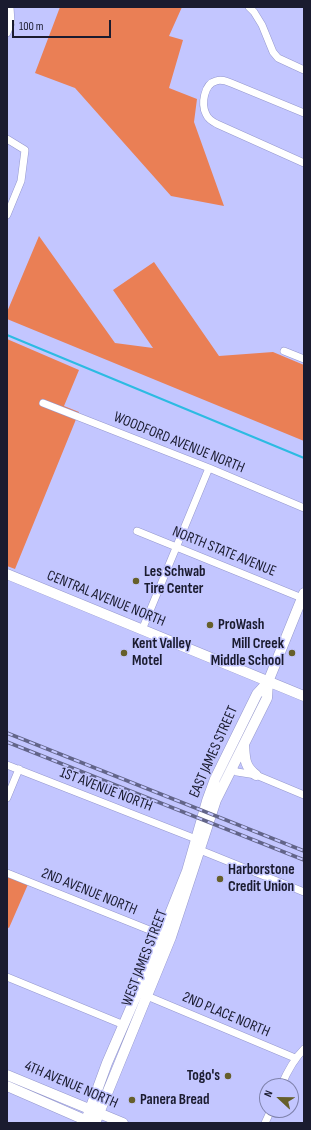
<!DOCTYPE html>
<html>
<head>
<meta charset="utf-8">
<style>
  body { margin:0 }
  #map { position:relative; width:311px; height:1130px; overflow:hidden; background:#c3c6ff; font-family:"Sofia Sans Condensed",sans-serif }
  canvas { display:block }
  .frame { position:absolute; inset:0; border:8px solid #1a1b2f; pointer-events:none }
  .north { position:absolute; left:259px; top:1078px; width:40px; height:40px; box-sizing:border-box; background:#c3c6ff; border:1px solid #7f82ac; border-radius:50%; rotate:292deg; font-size:11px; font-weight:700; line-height:16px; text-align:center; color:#1a1b2f }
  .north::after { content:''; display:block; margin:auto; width:14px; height:18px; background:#665f2b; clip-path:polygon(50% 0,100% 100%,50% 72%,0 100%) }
  .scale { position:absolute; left:12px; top:20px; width:99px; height:18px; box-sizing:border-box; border:2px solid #1a1b2f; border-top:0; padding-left:5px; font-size:12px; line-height:14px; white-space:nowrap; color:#1a1b2f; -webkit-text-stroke:3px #c3c6ff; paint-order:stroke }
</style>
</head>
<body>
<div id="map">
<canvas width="311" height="1130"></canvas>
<div class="frame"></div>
<div class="north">N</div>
<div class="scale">100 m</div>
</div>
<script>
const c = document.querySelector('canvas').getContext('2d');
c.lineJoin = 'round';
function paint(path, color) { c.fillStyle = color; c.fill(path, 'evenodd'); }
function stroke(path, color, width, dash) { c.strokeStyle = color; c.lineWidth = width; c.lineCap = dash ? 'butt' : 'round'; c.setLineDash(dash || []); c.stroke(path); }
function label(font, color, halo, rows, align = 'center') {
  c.font = font + ' "Sofia Sans Condensed",sans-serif'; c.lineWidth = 3; c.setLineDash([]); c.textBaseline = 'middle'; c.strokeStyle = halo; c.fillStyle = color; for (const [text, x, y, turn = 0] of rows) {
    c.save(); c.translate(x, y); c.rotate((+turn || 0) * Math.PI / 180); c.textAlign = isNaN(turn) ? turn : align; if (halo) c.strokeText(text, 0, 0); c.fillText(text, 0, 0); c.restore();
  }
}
paint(new Path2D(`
  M60 7H182L169 36 183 40 169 88 197 99 194 122 224 206 171 196 75 88 35 73Z
  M39 236 115 343 153 348 113 290 154 262 219 356 273 352 304 365V441L7 319V312Z
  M7 339 79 370 64 406 79 412 15 569 7 566Z
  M7 873 29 882 9 928 7 927Z`), '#ea7f55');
stroke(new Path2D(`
  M7 335 304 458`), '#2cbbe2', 2);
const street = new Path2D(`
  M249 7 254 12 262 25 273 52 278 58 304 70
  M7 33 11 23 10 7
  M304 113 231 83C226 81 221 79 216 81 204 84 201 104 206 114 208 119 213 122 217 124L304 163
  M7 139 25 150 21 181 7 215
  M284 351 304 359
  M43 403 209 468 304 508
  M137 531 302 598
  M142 630 209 468
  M7 765 196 839
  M231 769 237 772 256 775 304 795
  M7 798 19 769
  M200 850 304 892
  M7 873 162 935
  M7 977 124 1025
  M147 996 295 1058
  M281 1086C287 1072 293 1060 304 1049
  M265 1123 271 1110`);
const secondary = new Path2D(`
  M7 574 304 696
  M244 744C245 758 244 766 256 775
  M7 1075 123 1123
  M7 1086 92 1123
  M85 1123 107 1063 149 966 187 871 207 801 215 779 257 694 268 682
  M95 1123 171 937 216 800 267 698 268 682 304 593`);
stroke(street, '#9598ce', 8);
stroke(secondary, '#9598ce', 11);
stroke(street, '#fff', 7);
stroke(secondary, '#fff', 10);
const rail = new Path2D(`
  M7 733 304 851
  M7 742 304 860`);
stroke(rail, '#636589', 3.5);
stroke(rail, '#c3c6ff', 2, [6]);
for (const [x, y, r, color] of [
  [136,581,4,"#665f2b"],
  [210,625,4,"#665f2b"],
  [124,653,4,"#665f2b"],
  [292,653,4,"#665f2b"],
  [220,879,4,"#665f2b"],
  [228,1076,4,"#665f2b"],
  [132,1100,4,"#665f2b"]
]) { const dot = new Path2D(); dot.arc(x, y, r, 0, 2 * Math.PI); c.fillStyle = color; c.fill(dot); stroke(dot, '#c3c6ff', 1.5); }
label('15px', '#1a1b2f', '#c3c6ff', [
  ["WOODFORD AVENUE NORTH",179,443,22],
  ["NORTH STATE AVENUE",224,552,22],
  ["CENTRAL AVENUE NORTH",106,599,22],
  ["EAST JAMES STREET",214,752,-66],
  ["1ST AVENUE NORTH",106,790,21],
  ["2ND AVENUE NORTH",89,892,22],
  ["WEST JAMES STREET",145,958,-69],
  ["2ND PLACE NORTH",226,1015,23],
  ["4TH AVENUE NORTH",71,1085,23]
]);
label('bold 15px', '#1a1b2f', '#c3c6ff', [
  ["Les Schwab",144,572],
  ["Tire Center",144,589],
  ["ProWash",218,625],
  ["Kent Valley",132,644],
  ["Motel",132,661],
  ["Mill Creek",284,644,"right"],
  ["Middle School",284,661,"right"],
  ["Harborstone",228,870],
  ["Credit Union",228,887],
  ["Togo's",220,1076,"right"],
  ["Panera Bread",140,1100]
], 'left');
</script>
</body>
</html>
